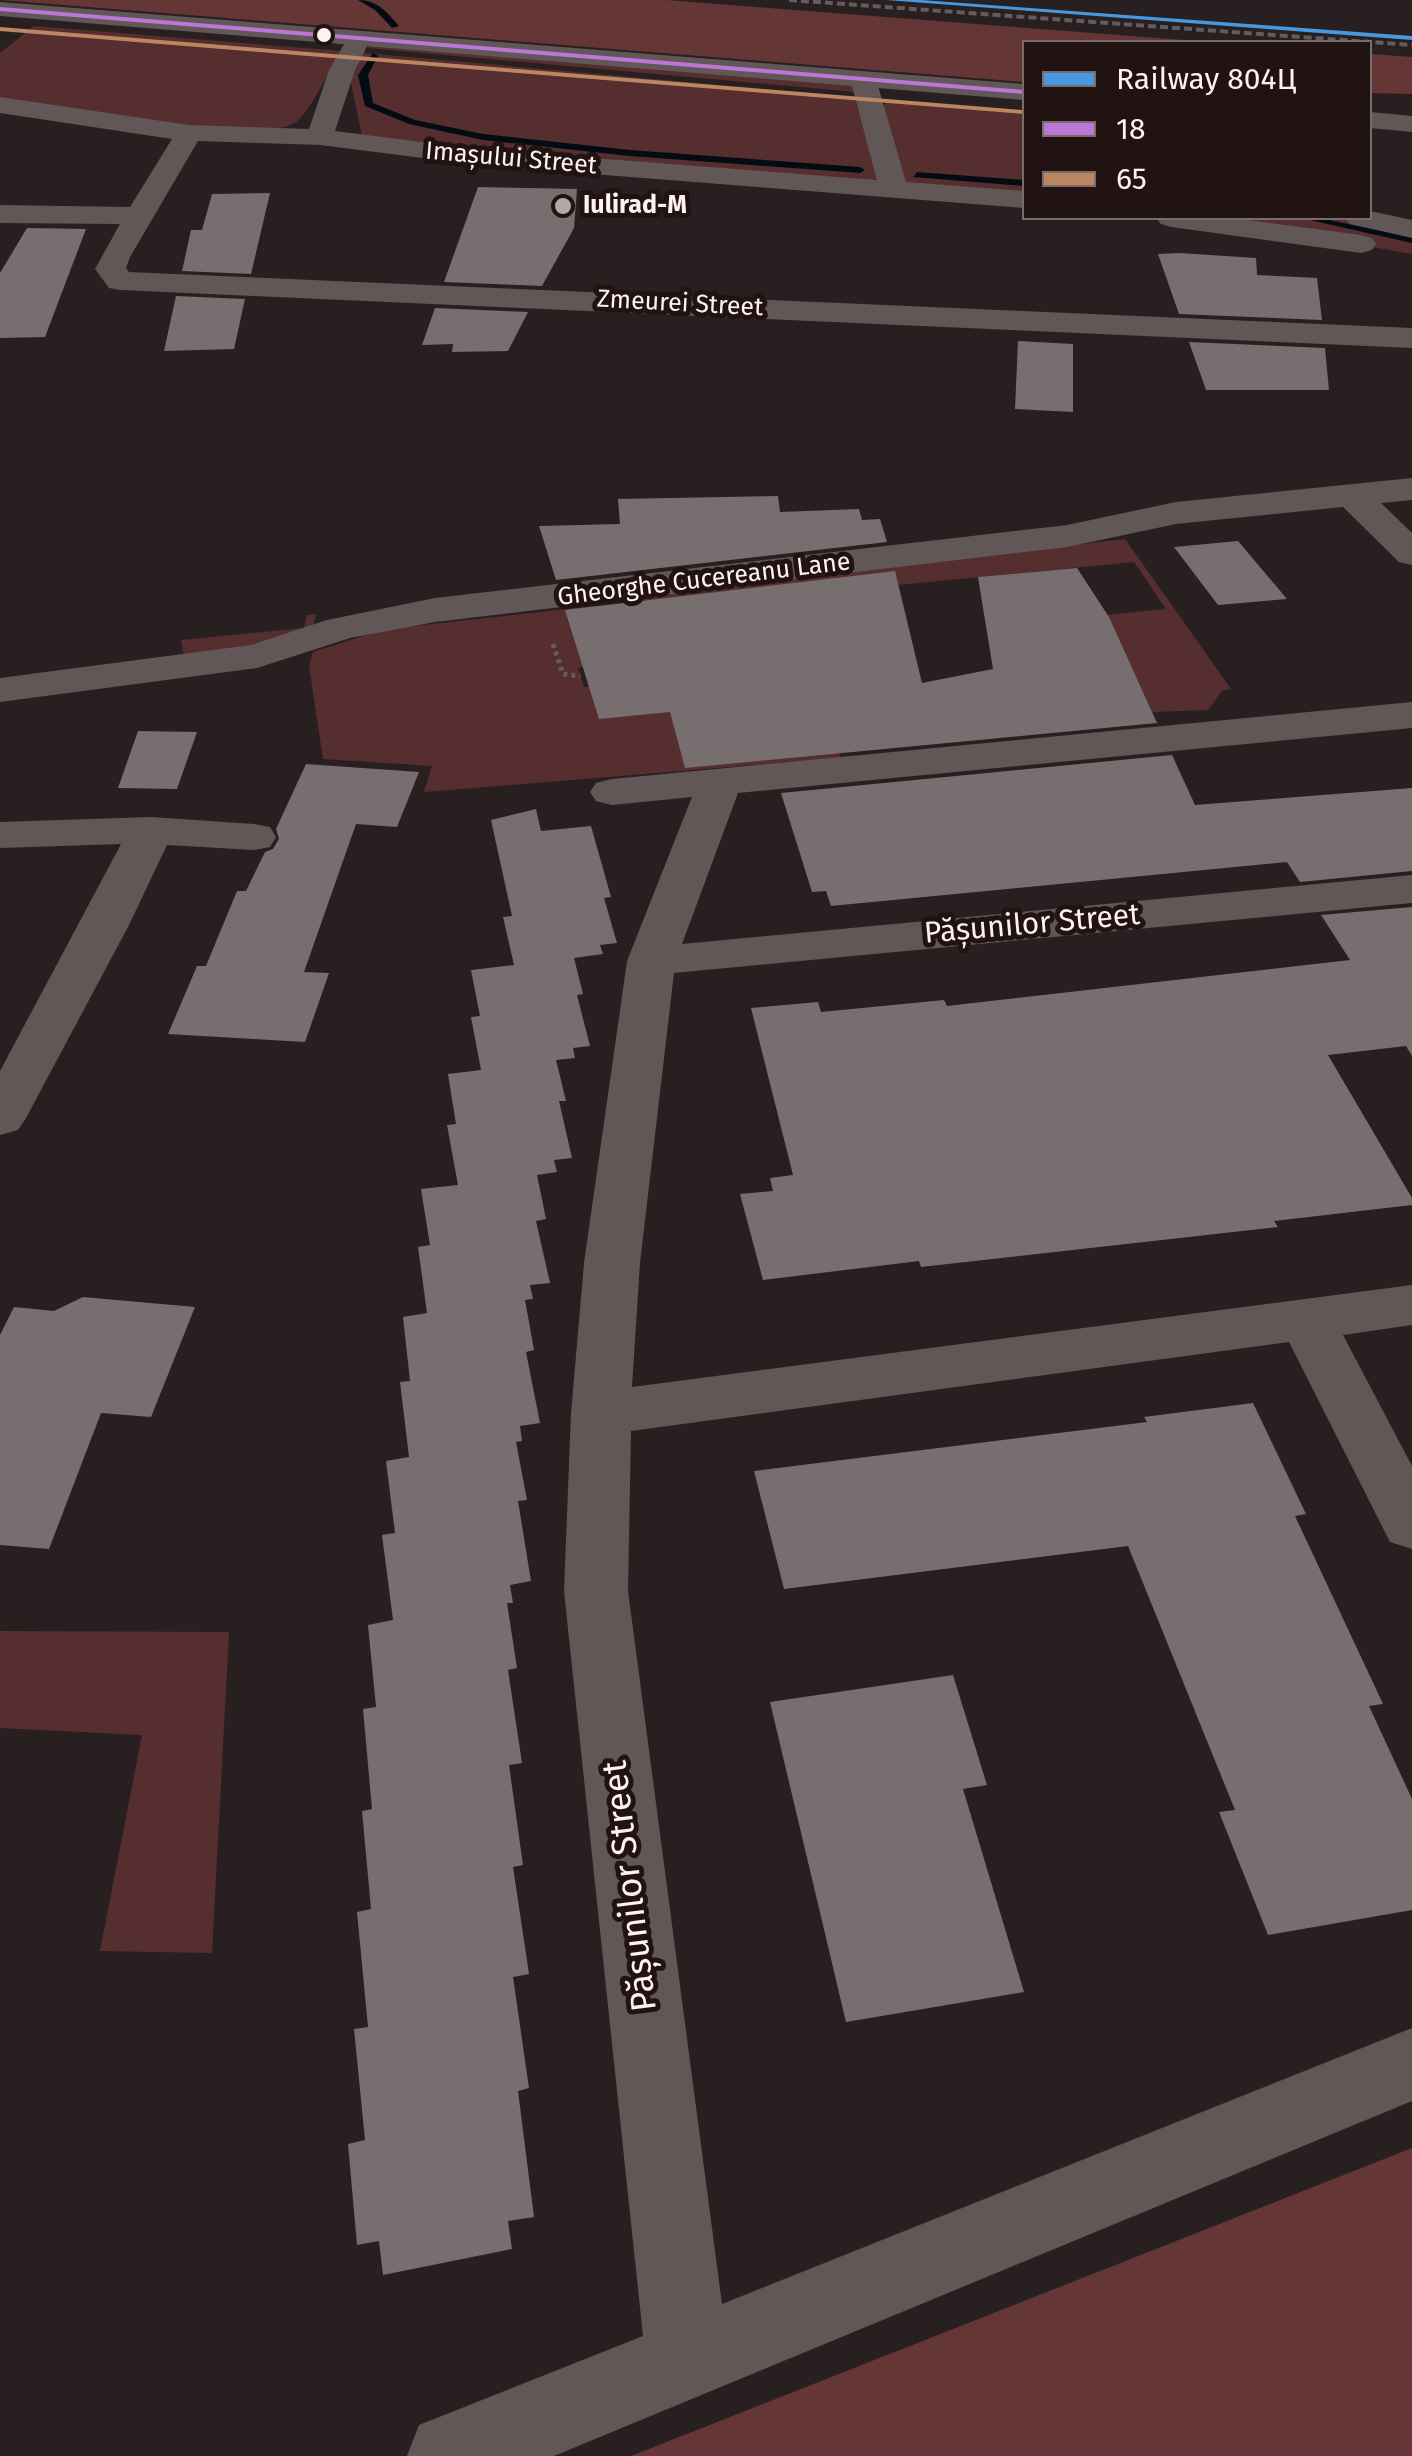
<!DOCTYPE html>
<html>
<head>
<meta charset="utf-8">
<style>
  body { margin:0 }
  #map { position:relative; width:1412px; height:2456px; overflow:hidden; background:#282020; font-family:"Fira Sans",sans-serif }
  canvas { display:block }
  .legend { position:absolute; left:1022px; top:40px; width:350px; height:180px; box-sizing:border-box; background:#221313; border:2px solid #7a6c6c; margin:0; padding:12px 18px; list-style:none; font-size:30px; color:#fef2f1 }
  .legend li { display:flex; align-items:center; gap:20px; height:50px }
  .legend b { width:50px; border:2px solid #7a6c6c }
</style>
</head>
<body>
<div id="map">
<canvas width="1412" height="2456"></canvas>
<ul class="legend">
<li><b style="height:12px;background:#4699e1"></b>Railway 804Ц</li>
<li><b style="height:12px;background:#ba77d6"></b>18</li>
<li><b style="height:12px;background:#bb8660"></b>65</li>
</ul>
</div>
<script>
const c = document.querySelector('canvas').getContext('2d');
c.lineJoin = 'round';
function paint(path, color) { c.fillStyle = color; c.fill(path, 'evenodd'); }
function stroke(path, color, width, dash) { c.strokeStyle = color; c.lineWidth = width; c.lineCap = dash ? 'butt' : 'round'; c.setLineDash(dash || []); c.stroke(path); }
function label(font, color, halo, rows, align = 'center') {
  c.font = font + ' "Fira Sans",sans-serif'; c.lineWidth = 10; c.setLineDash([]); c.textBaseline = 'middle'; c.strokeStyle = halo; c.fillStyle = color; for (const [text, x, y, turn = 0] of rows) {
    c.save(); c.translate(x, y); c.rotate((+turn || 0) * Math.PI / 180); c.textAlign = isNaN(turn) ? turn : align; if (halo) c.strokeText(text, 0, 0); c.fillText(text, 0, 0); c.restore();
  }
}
paint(new Path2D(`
  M34 26 341 51C330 68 311 111 296 122 263 147 49 108 0 101V53Z
  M370 45 854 85 856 92 368 48Z
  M364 53 854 97 879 179 863 182 362 137 350 77Z
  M888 100 1024 112V197L900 181 881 110Z
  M1211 218H1347L1412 233V254Z
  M1125 539 1231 689 1222 691 1208 710 1152 712 1132 668 1045 621 1166 609 1134 562 867 588 643 601 641 595Z
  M595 606 598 614 583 667 578 668 584 687 804 667 841 758 424 792 432 766 323 759 309 666 313 652 386 629Z
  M316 614 312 630 249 649 185 660 181 640 304 628 307 615Z
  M0 1631 229 1632 212 1953 100 1951 142 1735 0 1728Z`), '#562e2f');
paint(new Path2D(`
  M1 0H666L1209 42H1024V82Z
  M1370 54 1412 57V94L1370 93Z
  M1412 2148V2456H631Z`), '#643636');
paint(new Path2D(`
  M358 0C377 0 387 12 399 26L392 28 375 10Z
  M373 53 378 56 368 75 373 103 415 120 483 134 630 150 860 167 865 170 860 173 630 156 483 140 409 124 365 106 358 75Z
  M917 172 1024 180V186L913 177Z
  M1301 218H1319L1412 237V243Z`), '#040c13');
paint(new Path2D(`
  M478 187 577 189 574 228 542 286 444 282Z
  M270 193 251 274 182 271 191 230H202L212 194Z
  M27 228 86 229 45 337 0 338V273Z
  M1179 253 1256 258 1257 275 1317 278 1322 320 1179 314 1158 254Z
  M176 296 245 299 234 349 164 351Z
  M435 308 528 312 508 351 452 352 453 344 422 345Z
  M1018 341 1073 344V412L1015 409Z
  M1189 342 1325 348 1329 390H1206Z
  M778 496 780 512 859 509 862 520 880 519 887 542 556 580 539 526 620 524 618 499Z
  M1238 541 1287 599 1218 605 1174 547Z
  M1077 568 1109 617 1157 723 685 768 670 712 599 719 565 610 895 571 922 683 993 669 978 577Z
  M138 731 197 732 177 789 118 788Z
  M1172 755 1195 805 1412 788V871L1300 882 1287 862 831 906 826 891 812 892 781 793Z
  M306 764 419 772 397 827 356 824 304 972 329 973 305 1042 168 1034 197 966H206L237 891H246L265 852 273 849 279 839 276 829Z
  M536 809 541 831 591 826 611 897 604 898 617 943 600 945 603 954 574 958 583 994 577 995 590 1046 573 1048 575 1058 556 1060 566 1101H559L572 1158 554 1160 557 1172 537 1175 546 1219 536 1221 550 1283 530 1285 533 1299 525 1300 534 1350 526 1352 540 1423 520 1426 522 1441 516 1442 527 1500 518 1501 531 1581 510 1585 513 1603H507L517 1668 508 1670 522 1763 509 1765 523 1865 513 1867 529 1974 513 1977 529 2088 518 2091 534 2217 508 2221 512 2249 383 2275 379 2241 357 2245 348 2144 365 2140 354 2029 368 2027 357 1912 371 1909 362 1811 372 1809 363 1709 376 1707 368 1625 393 1620 382 1535 395 1533 386 1461 409 1457 400 1382 410 1381 403 1317 427 1313 418 1247 430 1245 421 1189 458 1185 447 1125 456 1124 448 1074 481 1070 471 1017 480 1016 471 970 514 965 503 917 512 916 491 820Z
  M1412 907V1056L1406 1046 1328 1055 1412 1198V1205L1274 1221 1278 1227 921 1267 919 1261 763 1280 740 1194 773 1191 770 1178 793 1175 751 1008 818 1002 821 1012 944 1000 947 1006 1350 960 1321 915Z
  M83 1297 195 1307 151 1417 101 1413 49 1549 0 1545V1335L14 1307 54 1311Z
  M1253 1403 1306 1514 1295 1516 1383 1704 1369 1706 1412 1799V1910L1268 1935 1219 1812 1235 1810 1128 1546 784 1589 754 1471 1147 1422 1144 1417Z
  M953 1675 987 1785 963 1789 1024 1992 846 2022 770 1702Z`), '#776f6f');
stroke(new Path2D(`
  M553 644 563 674 580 676`), '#645c5c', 5, [4, 4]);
paint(new Path2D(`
  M359 32 371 39 355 70 335 131 478 149 877 180 850 79 863 71 876 79 906 182 1024 191V208L478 165 320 145 198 141 130 257 126 268 129 272 1412 328V348L120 290 109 288 95 269 120 224 0 223V205L130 207 172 139 0 113V97L189 125 309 129 329 70 350 34Z
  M1370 211 1412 220V238L1350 224 1345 218H1370Z
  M1156 218H1232L1361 235 1372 238 1376 244 1372 250 1361 253 1171 227 1161 224Z
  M1412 478V500L1381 503 1412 533V565L1399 562 1343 507 1176 524 1067 547 435 622 350 638 257 668 0 702V678L251 645 327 620 435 598 1067 525 1176 502Z
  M1412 702V728L738 793 682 944 1412 875V903L674 973 640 1263 632 1387 1412 1285V1325L1343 1335 1412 1466V1549L1390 1542 1289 1342 631 1431 628 1591 722 2304 1412 2028V2101L554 2456H407L419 2425 643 2336 564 1591 571 1413 584 1263 627 961 692 797 612 805 596 801 590 792 596 783 612 779Z
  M151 817 254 824 270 827 276 837 270 847 254 850 167 845 129 925 26 1118 18 1130 0 1135V1071L121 844 0 848V822Z`), '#605756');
paint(new Path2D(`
  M0 2 1024 84V100L0 16Z
  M1370 112 1412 116V132L1370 128Z`), '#625757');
stroke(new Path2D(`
  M789 0 1412 45`), '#645c5c', 4, [8, 4]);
paint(new Path2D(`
  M0 7 1024 90V94L0 11Z`), '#ba77d6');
paint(new Path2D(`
  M0 27 1022 110 1024 114 0 31Z`), '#bb8660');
paint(new Path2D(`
  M886 0H921L1412 36V40Z`), '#4699e1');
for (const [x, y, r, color] of [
  [324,35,9,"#fef2f1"],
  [563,206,10,"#b3a8a8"]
]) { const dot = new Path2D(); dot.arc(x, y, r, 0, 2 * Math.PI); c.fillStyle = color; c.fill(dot); stroke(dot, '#221313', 4); }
label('25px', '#fef2f1', '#221313', [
  ["Imașului Street",511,159,5],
  ["Zmeurei Street",680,304,3],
  ["Gheorghe Cucereanu Lane",704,580,-7]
]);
label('bold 25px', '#fef2f1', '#221313', [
  ["Iulirad-M",583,206]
], 'left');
label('30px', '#fef2f1', '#221313', [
  ["Pășunilor Street",1032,925,-5]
]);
label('35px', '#fef2f1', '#221313', [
  ["Pășunilor Street",631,1886,-97]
]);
</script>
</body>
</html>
